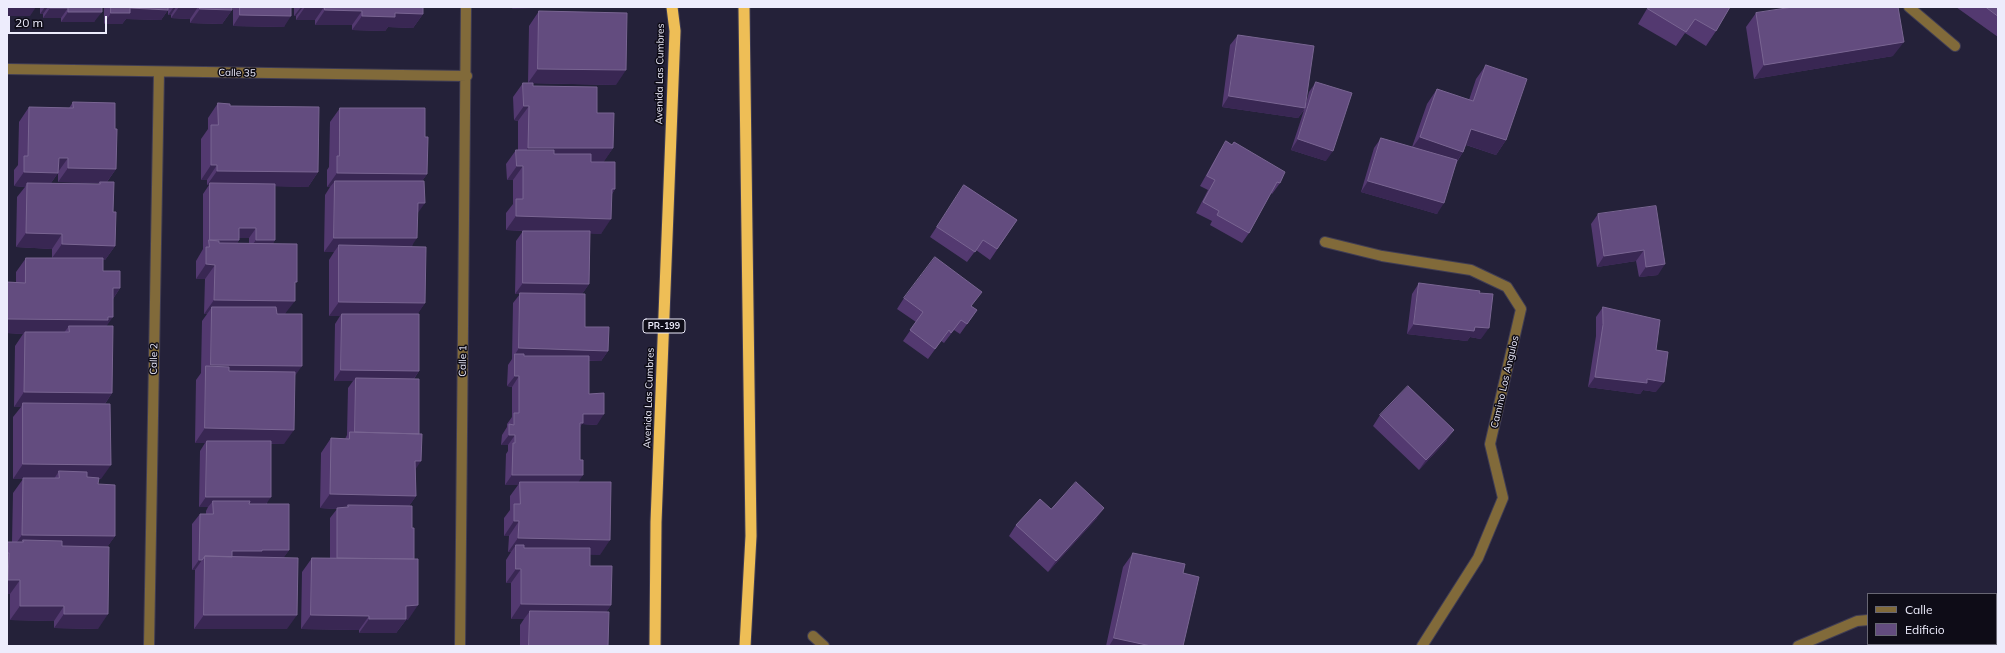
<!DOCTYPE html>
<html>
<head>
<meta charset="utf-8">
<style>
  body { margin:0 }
  #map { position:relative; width:2005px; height:653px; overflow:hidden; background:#242139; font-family:Mulish,sans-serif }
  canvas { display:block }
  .frame { position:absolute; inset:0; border:8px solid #edecfc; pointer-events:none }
  .legend { position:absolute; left:1867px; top:593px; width:130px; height:52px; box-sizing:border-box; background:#0e0c17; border:1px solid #676673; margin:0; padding:5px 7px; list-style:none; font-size:12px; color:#edecfc }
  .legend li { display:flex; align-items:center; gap:8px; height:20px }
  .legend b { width:20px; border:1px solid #676673 }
  .scale { position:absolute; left:8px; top:16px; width:99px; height:18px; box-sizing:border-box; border:2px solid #edecfc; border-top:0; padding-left:5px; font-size:12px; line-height:14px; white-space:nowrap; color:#edecfc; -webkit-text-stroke:3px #0e0c17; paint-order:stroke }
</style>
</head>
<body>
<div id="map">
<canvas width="2005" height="653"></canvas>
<div class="frame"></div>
<ul class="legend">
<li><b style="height:5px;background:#816a3a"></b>Calle</li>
<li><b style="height:11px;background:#634c7f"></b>Edificio</li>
</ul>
<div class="scale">20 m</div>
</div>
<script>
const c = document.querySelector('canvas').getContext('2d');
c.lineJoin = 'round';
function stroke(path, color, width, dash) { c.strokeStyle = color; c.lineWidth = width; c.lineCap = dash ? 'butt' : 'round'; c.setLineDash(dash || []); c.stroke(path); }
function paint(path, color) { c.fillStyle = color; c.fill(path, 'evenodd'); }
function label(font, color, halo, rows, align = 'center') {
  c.font = font + ' Mulish,sans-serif'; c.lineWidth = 3; c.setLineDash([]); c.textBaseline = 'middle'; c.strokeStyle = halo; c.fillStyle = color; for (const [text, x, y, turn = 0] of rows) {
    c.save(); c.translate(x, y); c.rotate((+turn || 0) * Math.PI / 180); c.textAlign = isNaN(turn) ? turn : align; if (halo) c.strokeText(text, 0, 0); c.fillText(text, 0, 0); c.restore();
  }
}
const service = new Path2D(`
  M813 636 824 646`);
const minor = new Path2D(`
  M1909 7 1955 46
  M7 69 467 76
  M1325 242 1382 256 1471 270 1507 287 1521 309 1490 444 1503 498 1478 558 1422 646
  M149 646 159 72
  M460 646 466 7`);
const tertiary = new Path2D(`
  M1996 608H1998
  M1798 646 1857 621 1868 620`);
const trunk = new Path2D(`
  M744 7 751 536 745 646
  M655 646 656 522 675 31 672 7`);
stroke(service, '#403d54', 12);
stroke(minor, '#403d54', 12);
stroke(tertiary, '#403d54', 12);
stroke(trunk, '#403d54', 13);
stroke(service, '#816a3a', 10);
stroke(minor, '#816a3a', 10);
stroke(tertiary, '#816a3a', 10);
stroke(trunk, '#eebe56', 11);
paint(new Path2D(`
  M40 7H102L94 22H61V18H43V14H40Z
  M104 7H168V10L161 20 126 19 122 24H104Z
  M168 7H232V10L222 24 190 23V19L171 18V15H168Z
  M233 7H291L284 27 233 26Z
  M294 7H423V14L413 28 388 27 385 31 352 30V25H315V20H296V16H294Z
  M1648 7H1730L1716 31 1706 46 1685 33 1676 46 1638 24Z
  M1783 7H1898L1893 56 1754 79 1746 27 1756 13 1783 9Z
  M1956 7H1998V37Z
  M539 11 616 85 528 83 529 26Z
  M1238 35 1306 103 1309 92 1316 82 1326 161 1291 150 1304 110 1298 118 1222 107 1230 45Z
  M1486 65 1506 140 1496 155 1466 145 1463 152 1457 162 1437 214 1361 192 1374 148 1381 138 1412 147 1427 104 1437 89 1469 100 1476 79Z
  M523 83 533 86 597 113 613 148 603 162 615 189 612 194 601 234 590 233 589 284 582 294 585 327 608 351 601 361H589V394L597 425 582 424 580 427 578 482 600 555 590 554V566L611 605 606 612 608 646H520V625L524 619H511V583H506V560L511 552H508L509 536H504V518L510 510V496L518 485H505L506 454 508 451V445H501L502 435 507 427V424L512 417V387L507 386 508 365 512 359 513 303 520 294H515L516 241 523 231H525L506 230V213L513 204V180H507L506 164 516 150H518V121L514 120 513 97Z
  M73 102 115 129 116 169 107 182 113 212 115 246 105 260H103V271L120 288 113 299 106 326 112 393 105 404 101 479H98V484L115 536 107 547 98 629 54 628V621L10 620V594H7V542H12L13 493 23 479H13V417L21 407H14L15 346 23 334 7 333V282H16V272L26 258H52V249L16 247 17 197 25 187 14 186V170L18 165 19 122 29 107 69 108ZM58 173V182L99 183 98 184 51 183Z
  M218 103 230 106 318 172 308 187 275 186V240L273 243 295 285 285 314 295 375 284 444H271L267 504 289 550 283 558 287 629H194L195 570H192V524L200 514H206V511L208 507H199L200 451 205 443H195L196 380 201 373 202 321 207 314H204L205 279H196V261L203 249V194L209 185H207V180H201V139L208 129V118ZM239 238H249V243H237L239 240Z
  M340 108 425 137 427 174 422 181 412 247 425 303 417 314 419 371 414 379 416 496 409 506 408 620H406L396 633H359V630L301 629 302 572 312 558H330V518L337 509 320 508 321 453 331 438 345 439 347 435 348 388 353 381H334L335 324 340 316H329V260L334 252H324L325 195 330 187H327V170L329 167 330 122Z
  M1226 141 1232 145 1234 142 1280 183 1272 194 1271 193 1249 233 1242 243 1210 225 1212 221 1196 213 1208 190 1200 186 1219 152Z
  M964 185 1017 220 990 260 976 250 967 262 930 237Z
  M1656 206 1658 275 1639 277 1636 261 1597 267 1591 224 1598 214Z
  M1419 283 1479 293 1481 339 1470 337 1467 341 1407 334 1412 294Z
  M904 298 971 306 977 310 960 334 954 330 944 343 941 341 928 359 903 341 916 322 897 309Z
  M1603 307 1656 350V392L1643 390 1640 394 1588 387 1596 336V317Z
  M1380 415 1447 440 1419 470 1373 426Z
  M1051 509 1097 518 1048 572 1009 536 1016 525Z
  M1133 553 1183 573V646H1106L1123 567Z`), '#533970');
paint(new Path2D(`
  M7 7H36L30 16H7Z
  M45 7H48L43 14H40Z
  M174 7H176L171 15H168Z
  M179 7H198L190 19 171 18Z
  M301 7H303L296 16H294Z
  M305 7H324L315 20H296Z
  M513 7H558L512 9Z
  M50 8H68L61 18H43Z
  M130 8 168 10 161 20 126 19 122 24H104L111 13Z
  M200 9 232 10 222 24 190 23Z
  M325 10 362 11 352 25H315Z
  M68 12H102L94 22H61Z
  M395 13 423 14 413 28 388 27 385 31 352 30 362 16Z
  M240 15 291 16 284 27 233 26Z
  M1904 42 1893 56 1754 79 1764 65Z
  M538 69 626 70 616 85 528 83Z
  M1229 96 1305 108 1298 118 1222 107Z
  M524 106H529L518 121 514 120Z
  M1471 129 1506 140 1496 155 1461 143Z
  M1420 137 1463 152 1453 167 1410 151Z
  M1298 139 1333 151 1326 161 1291 150Z
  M528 148H613L603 163 518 162Z
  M59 158H68L58 172Z
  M211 165H217L207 180H201Z
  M517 166H523L513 180H507Z
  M68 168 116 169 106 183 58 182Z
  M217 171 318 172 308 187 210 185V183L209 185H207Z
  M24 172 58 173 48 187 27 183 25 187 14 186Z
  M337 173 427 174 417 188 335 181 330 187H327Z
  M1368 181 1444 203 1437 214 1361 192Z
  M612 189H615L605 203Z
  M418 203H425L415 217Z
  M516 216 611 219 601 234 506 230Z
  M239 228H256L249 238H232Z
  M26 233 62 234 52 249 16 247Z
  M334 238H417L407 253 339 245 334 252H324Z
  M210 240H239L232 250 209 247Z
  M256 240H275L268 251 248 250Z
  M62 244 115 246 105 260 52 258Z
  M1644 250 1636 261 1597 267 1604 256Z
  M206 264 215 265 205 279H196Z
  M1665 264 1658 275 1639 277 1646 267Z
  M523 283 589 284 582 294 520 293V294H515Z
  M113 288H120L110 303Z
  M214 300 295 301 284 315 212 307 207 314H204Z
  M339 302 425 303 415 318 342 314 340 316H329Z
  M113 317 103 331 69 332V326L63 334 25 332 23 334 7 333V319Z
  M1414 324 1475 327 1489 328 1481 339 1470 337 1467 341 1407 334Z
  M519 348 608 351 601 361 515 359V354L512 359Z
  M211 365 302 366 292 380 206 373Z
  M341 370 419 371 412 381 356 378 353 381H334Z
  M515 376H519L512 387 507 386Z
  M1595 377 1647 379 1664 382 1656 392 1643 390 1640 394 1588 387Z
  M24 392 112 393 102 408 23 403 21 407H14Z
  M583 414H604L597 425 582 424 576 433Z
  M205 428 294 430 284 444 207 443V441L205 443H195Z
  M1454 430 1447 440 1419 470 1426 460Z
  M509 435H515L508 445H501Z
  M415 461H421L411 476Z
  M23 464 111 465 101 479H59V471L54 479H13Z
  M512 475H583L576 486 520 482 518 485H505Z
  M330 494 416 496 406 510 348 507V505L346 509 337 508V509L320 508Z
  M206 497H271L264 507 213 501 208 507H199Z
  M1104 508 1097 518 1048 572 1056 561Z
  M514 521H519L509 536H504Z
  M22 535 115 536 105 550 18 549 23 542V540L17 549H12Z
  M518 538 610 540 600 555 516 553V545L511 552H508Z
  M262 550H289L282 560 225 572 232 551Z
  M199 560H202L195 570H192Z
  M516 569H521L511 583H506Z
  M8 580H20L10 594H7V582Z
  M521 604 611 605 601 620 530 611 524 619H511Z
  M418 605 408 620H406L396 633H359L369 619 406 606Z
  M20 606H64L54 621 10 620Z
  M64 614H108L98 629 54 628Z
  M204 615H297L287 629H194Z
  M311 615 369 616 359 630 301 629Z
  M1114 638 1151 646H1109Z`), '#392753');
const building = new Path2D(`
  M50 7H102V12H68V8H50Z
  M111 7H168V10L130 8V13H111Z
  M200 7H232V10L200 9Z
  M240 7H291V16L240 15Z
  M325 7H423V14L395 13V17L362 16V11L325 10Z
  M1649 7H1730L1716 31 1695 19 1686 32 1648 9Z
  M1793 7H1898L1904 42 1764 65 1756 13Z
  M1986 7H1998V16Z
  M539 11 627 13 626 70 538 69Z
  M1238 35 1314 46 1305 108 1229 96Z
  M1486 65 1527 79 1506 140 1471 129 1463 152 1420 137 1437 89 1473 101Z
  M1316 82 1352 93 1333 151 1298 139Z
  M523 83H533V86L597 87V113H614L613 148H528L529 106H524Z
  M73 102 115 103V129H117L116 169 68 168V158H59L58 173 24 172V156H28L29 107 73 108Z
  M218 103 230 104V106L319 107 318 172 217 171V165H211V125H218Z
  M340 108H425V137H428L427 174 337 173V156H339Z
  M1381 138 1457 160 1444 203 1368 181Z
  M1226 141 1232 145 1234 142 1285 172 1280 183 1277 182 1249 233 1217 215 1219 211 1203 202 1215 180 1207 176Z
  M516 150H554V154H591V162H615V189H612L611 219 516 216V199H523V166H517Z
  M335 181H424L425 203H418L417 238H334Z
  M100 182H114L113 212H116L115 246 62 244V234L26 233 27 183 100 184Z
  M210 183 275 184V240H256V228H239V240H210Z
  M964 185 1017 220 997 249 983 240 975 252 937 227Z
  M1656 206 1665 264 1646 267 1644 250 1604 256 1598 214Z
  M523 231H590L589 284 523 283Z
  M209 240 219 241V243L297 244V282H295V301L214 300 215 265 206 264V247H209Z
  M339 245 426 247 425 303 339 302Z
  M935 257 982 292 971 306 977 310 967 324 961 320 951 333 949 330 935 349 910 330 923 312 904 298Z
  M26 258H103V271H120V288H113V317H108V320L7 319V282L25 283Z
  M1419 283 1480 291 1479 293 1493 294 1489 328 1475 327 1474 331 1414 324Z
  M520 293 585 294V327H609L608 351 519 348Z
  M212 307H276L277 314H302V366L211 365Z
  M1603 307 1660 320 1656 350 1668 352 1664 382 1647 379V383L1595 377 1603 325Z
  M342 314H419V371L341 370Z
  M69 326H113L112 393 24 392 25 332H69Z
  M515 354H524V356H589V394L604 393V414H583V423H580V460H583V475H512L513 443H515V435H509V424L514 425V413H519V376H515Z
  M206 366 229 367V371L295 372 294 430 205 428Z
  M356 378 419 379V434L355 432Z
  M1408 386 1454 430 1426 460 1380 415Z
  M23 403 110 404 111 465 23 464Z
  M350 432 422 434 421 461H415L416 496 330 494 331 438 349 439Z
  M207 441H271V497H206Z
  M59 471 87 472V477L99 478 98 484 115 485V536L22 535 23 478H59Z
  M520 482H611L610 540 518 538 519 521H514V504H520Z
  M1076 482 1104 508 1056 561 1016 525 1040 499 1051 509Z
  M213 501H250L249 504H289V550H262V551H232V557L205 556 202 560H199L200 514H213Z
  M348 505 412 506V528H414V559L337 558V508L348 507Z
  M23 540 62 541V546L109 547 108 614H64V606H20V580H8L9 553H7V542H23Z
  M516 545H524V548H590V566H612L611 605 521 604V569H516Z
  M1133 553 1185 564 1183 573 1199 577 1183 646H1151L1114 638Z
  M205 556 298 558 297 615H204Z
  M312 558 418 559V605L406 606V619H369V616L311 615Z
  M530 611 609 612 608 646H529Z`);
paint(building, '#634c7f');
stroke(building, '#796592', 1);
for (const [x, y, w] of [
  [664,326,42]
]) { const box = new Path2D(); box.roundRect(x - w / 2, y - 7, w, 14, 3); c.fillStyle = '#0e0c17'; c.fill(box); stroke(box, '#edecfc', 1); }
label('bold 9px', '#edecfc', null, [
  ["PR-199",664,326]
]);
label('10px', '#edecfc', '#0e0c17', [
  ["Calle 35",237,73,1],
  ["Avenida Las Cumbres",660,74,-89],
  ["Calle 2",154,359,-89],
  ["Calle 1",463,361,-89],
  ["Camino Los Angulos",1505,382,-77],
  ["Avenida Las Cumbres",649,398,-88]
]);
</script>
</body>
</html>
